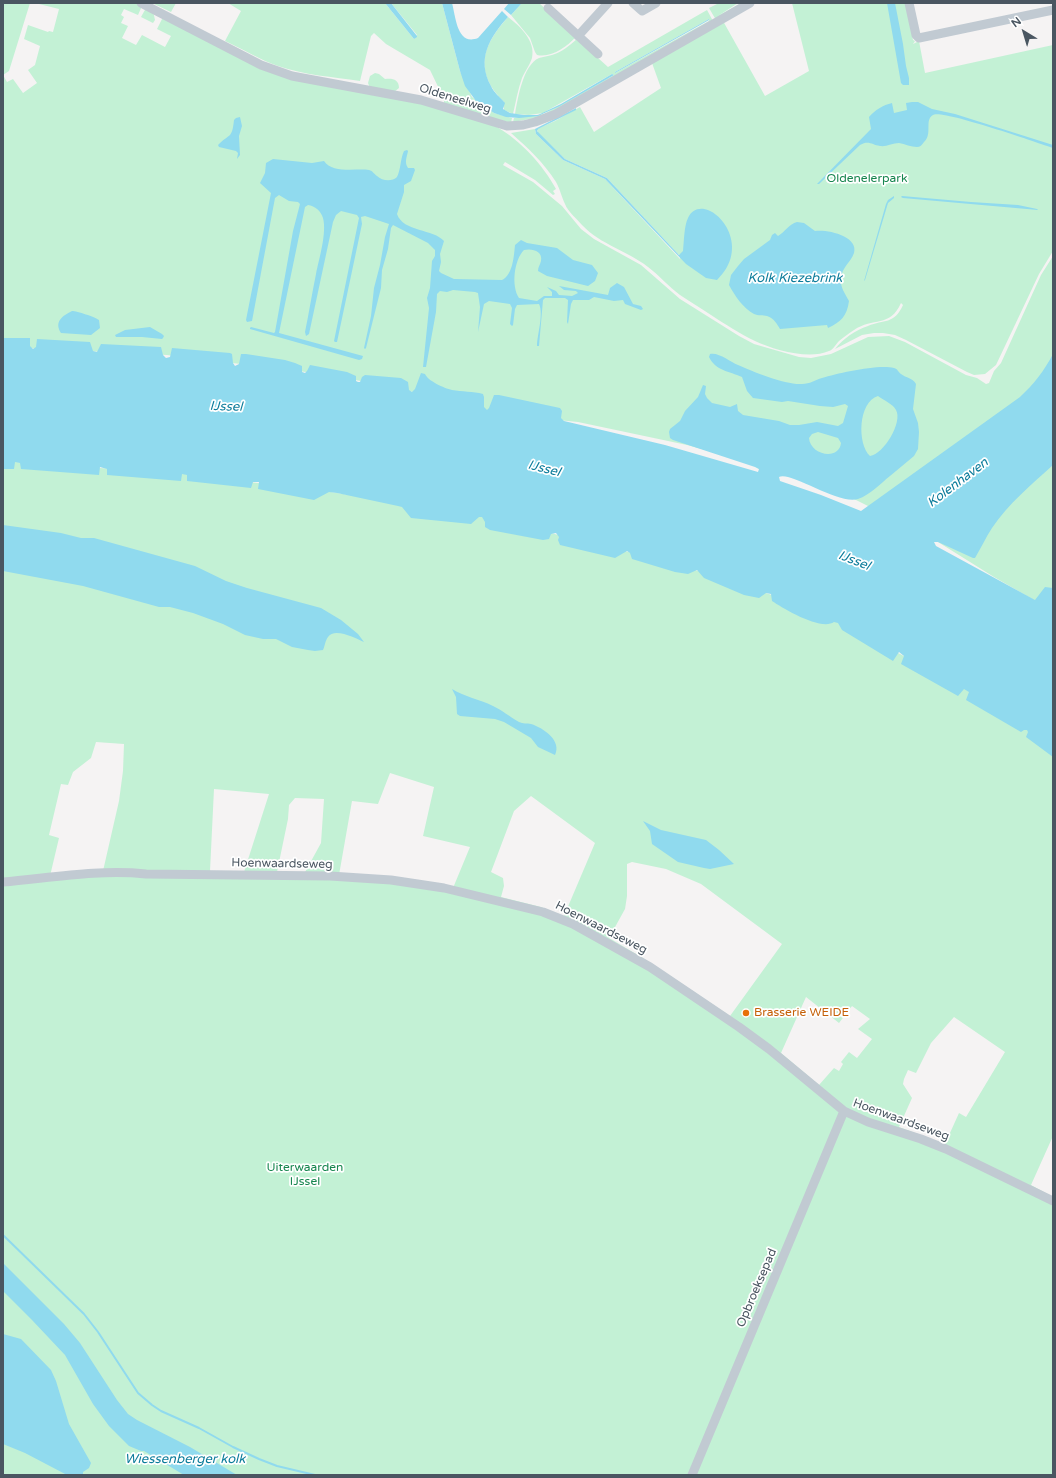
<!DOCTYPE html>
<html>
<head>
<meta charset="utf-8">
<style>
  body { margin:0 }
  #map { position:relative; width:1056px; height:1478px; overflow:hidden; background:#f5f3f3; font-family:"Varela Round",sans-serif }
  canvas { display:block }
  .frame { position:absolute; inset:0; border:4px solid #4a5661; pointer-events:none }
  .north { position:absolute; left:1004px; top:12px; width:40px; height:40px; -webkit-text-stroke:3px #fff; paint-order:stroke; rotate:322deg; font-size:11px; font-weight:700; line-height:16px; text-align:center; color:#4a5661 }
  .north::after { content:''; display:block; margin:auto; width:14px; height:18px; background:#4a5661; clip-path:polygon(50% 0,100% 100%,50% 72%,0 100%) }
</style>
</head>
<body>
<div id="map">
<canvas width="1056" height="1478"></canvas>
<div class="frame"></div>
<div class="north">N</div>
</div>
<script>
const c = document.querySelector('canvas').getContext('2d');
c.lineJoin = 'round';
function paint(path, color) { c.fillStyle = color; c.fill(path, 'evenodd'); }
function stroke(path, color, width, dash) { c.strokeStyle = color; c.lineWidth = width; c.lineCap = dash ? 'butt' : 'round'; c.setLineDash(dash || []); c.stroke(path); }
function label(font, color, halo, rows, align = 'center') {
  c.font = font + ' "Varela Round",sans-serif'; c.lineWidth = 3.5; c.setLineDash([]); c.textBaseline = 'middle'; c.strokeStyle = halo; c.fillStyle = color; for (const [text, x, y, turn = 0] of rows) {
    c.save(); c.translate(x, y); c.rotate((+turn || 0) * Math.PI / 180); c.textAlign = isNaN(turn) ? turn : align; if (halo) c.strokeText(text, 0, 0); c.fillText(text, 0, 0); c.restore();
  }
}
paint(new Path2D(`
  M3 3H30L9 71 3 75Z
  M35 3H135L142 6 138 15 124 9 121 15 124 17 121 23 128 26 122 38 136 45 142 35 165 47 171 36 157 29 163 17 261 67 401 95 497 127C521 141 543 165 556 189L553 191 555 194 553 195 535 180 505 162 503 165 533 182 562 206 581 229 594 239 641 265 680 299 739 336 754 344 799 357 811 358 831 354 868 337 889 336 905 342 966 375 977 378 986 384 989 383 994 371 1001 363 1041 275 1053 256V611L994 577 930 537 856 500 781 473 760 470 749 462 687 445 578 422 487 413 413 392 361 381 306 372 167 355 3 347V75L7 82 13 79 23 93 37 83 28 70 35 65 40 46 24 39 28 25 48 32 49 31 53 32 59 9Z
  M152 3H176L171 12Z
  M228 3H385L414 39 417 35 391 3H442L460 71 472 97 494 113 512 118 511 123 444 104V99L430 70 386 44 374 33 371 36 360 81C333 77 304 75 278 66 260 60 243 49 225 41L241 11Z
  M522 3H539L576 37C566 47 552 58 537 55L535 52 530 38 511 15Z
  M719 3H738L718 16 741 3H746L716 20 709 8Z
  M792 3H906L913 40 915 41 913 44 919 41 925 73 1053 45V251L1039 274 996 365 985 374 974 375 967 372 906 340 895 335 883 333H874L862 335 835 349C843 339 855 330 868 326 884 319 894 325 903 305L901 303C890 328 873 317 854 330 849 333 844 337 839 341 836 344 833 350 829 351 809 360 774 350 755 341 740 334 725 324 711 315 701 308 690 302 680 295 669 287 660 276 648 267 628 251 601 245 582 225 577 219 568 212 565 204 562 198 560 189 556 182 544 163 528 148 511 133L535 129 536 134 563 160 605 179 680 259 681 255 678 254 607 178 565 159 538 133 537 129 555 121 580 107 594 132 661 88 652 63 723 21 765 96 809 71Z
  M146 8 153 11 155 20 153 23 141 17Z
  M707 10 713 21 547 116 513 122 514 118 544 114 614 75 612 74 543 113 529 115 515 114C518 98 523 65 539 58 543 57 548 56 552 55 562 52 569 46 577 39L608 67ZM709 19V21L615 73V72Z
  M508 17C520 26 536 41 532 58 530 65 525 71 522 78 518 89 516 101 513 114L504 110V102C473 71 482 46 508 17Z
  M375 73 379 74 385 79C392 78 399 79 399 88L394 92 370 88 368 83 370 76Z
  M3 462H16L184 474 331 492 480 516 625 551 695 570 769 594 834 619 966 689 1053 743V1136L1031 1185 1053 1197V1475H3ZM96 742 124 744 123 771 119 801 103 871 50 876 59 838 49 835 61 784 68 785 73 772 91 758ZM390 773 434 787 423 836 470 847 453 888 339 875 352 801 378 804ZM214 789 269 794 244 872 210 871ZM531 796 595 843 564 916 541 907 501 897 504 886 503 878 491 872 514 811ZM295 798 324 799 321 843 304 874 277 872 288 819 289 805ZM632 862 666 869 701 884 782 944 730 1016 643 958 609 938 625 909 627 896V864ZM806 997 839 1023 852 1006 870 1019 858 1029 872 1039 857 1058 849 1052 841 1062 843 1064 839 1071 834 1068 819 1085 781 1053ZM954 1017 1005 1052 966 1117 959 1113 945 1144 899 1127 912 1098 903 1084 904 1079 908 1070 916 1073 931 1043Z`), '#c3f1d5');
paint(new Path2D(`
  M385 3H391L417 36V37L414 39Z
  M442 3H452C456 18 457 46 478 38L502 11 508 17C490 37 476 59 491 86 494 93 500 97 505 103L503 109 510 113 524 115H538L561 104 612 74 614 75 560 106 538 116 519 118 506 117 494 113 476 101 465 86 460 71Z
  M509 3H522L511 15 504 9Z
  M887 3H895L903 44 906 66 909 78V85H903L901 83Z
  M709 19V20L615 73V72Z
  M912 102H918L932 109 955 114 1053 145V148C1038 143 941 109 933 115 924 120 933 134 924 142 922 145 920 147 917 147 911 147 905 144 899 143 893 143 886 147 880 146 872 145 869 140 860 145L819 184H817L871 129 869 117C875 110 883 105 892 103L894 113 907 110 906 103Z
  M576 108V110L538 129 537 131 565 159 607 178 679 255 683 251C684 242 684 226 688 218 702 187 759 240 717 280L706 278 686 264 605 179 563 160 536 134 535 129Z
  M240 117 242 126 239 136 240 155 237 159 238 153 236 151 219 147 218 145C230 133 232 139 234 120L236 118Z
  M407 150 408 151C407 157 404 162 408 168H414L415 170 411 181 404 185V192L397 214C403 232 434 229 444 241L440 254 441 262 439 271 441 273 454 279 502 280C513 275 514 255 515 245L521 240 527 243 557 248 573 260 592 265 598 273 595 281 588 286 547 276 538 271C538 267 540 265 541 261 543 251 532 248 524 250 514 260 511 286 519 298L537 301 544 296H552V292L547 287 556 291 559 295 572 296 578 293 576 291 564 290 559 286 608 295 610 288 617 283 624 287 633 304 641 306 643 309 641 310 625 304 623 300 614 301 594 297 589 300H573L571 304 568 324 567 322 568 300 565 298H545L543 300 539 346H537C537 335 544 314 539 304L517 305 515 309 513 325 512 326 510 324 512 308 510 304 489 301 484 304 478 332 480 307 478 293 475 292 453 290 447 292 440 291 437 294 436 312 426 367H423L429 308 427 298 430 288 432 261 435 256V250L428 243 393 225 391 228 388 249 382 270 381 288 366 348 365 349 364 348 371 316 374 288 380 265 385 237 389 224 365 216 361 217 362 224 337 342H335L334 341 359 218 357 215 341 211 336 215 333 222 309 334 306 336 305 332C309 313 312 293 316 274 319 259 327 233 323 218 321 211 315 206 308 205L305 207 279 333 363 356 362 359 359 360 250 329V328L251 327 274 333 275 332 293 231 300 204 298 202 289 201 279 195 275 198 252 321 247 322 246 320 271 193 260 183 265 173 266 163 273 159 312 163 324 161C332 174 357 168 369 170 373 171 374 174 377 176 382 181 392 182 397 177 401 169 400 160 404 151Z
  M894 196V198L888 203 865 280 864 281 886 204 888 200Z
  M902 196 971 202 1018 205 1037 209 1038 210 903 198 901 197Z
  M797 222 804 223 815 231C827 229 859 236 854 253 851 262 842 267 841 278 840 288 845 293 849 301 847 316 841 322 828 328L827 325 780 329C777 324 774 318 767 316 763 315 758 316 754 314 743 308 735 296 729 285L731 275 738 266 744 259 770 240 772 235 775 233 778 236C785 232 789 224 797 222Z
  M72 311C77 311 95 317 99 320L100 328 91 335 61 333C54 322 62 316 72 311Z
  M150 327 162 334 164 336 163 338 162 339 142 337H116L115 335 125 330Z
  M3 338H30V346L33 349 36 347 37 339 90 342 93 351 97 352 101 344 161 347 163 355 166 358 170 357 172 348 230 353 232 354 233 363 235 366 239 364 241 354H246L285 360 295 363 302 366V372L305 373 307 371 310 365 347 372 356 376V381L358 382H360L362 377 365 375 401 378 408 382 409 390 412 392 415 389 421 373 425 374C428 381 444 388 452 390 462 392 473 391 483 394L484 397V407L487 410 489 408 494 395H499L560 408 562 411 561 418 564 421 665 445 758 472 759 469 755 467 673 440 670 438 669 432 670 429 680 421 685 411 698 397 703 385 706 386 705 394 707 398 712 403 730 407 737 404 738 411 743 415 779 421 790 425H799L817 422 838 426 843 423 848 406 845 404 833 407 820 406 788 401 782 402 753 398 747 391 742 377C729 371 716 371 709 357L710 354C719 352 730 362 738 365 754 372 785 385 802 384 810 384 815 380 822 378 839 373 878 364 894 368 898 369 898 372 901 374 906 378 913 378 916 384L913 409 918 423 919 432 918 449 914 456C906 463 898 469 890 476 880 484 870 495 858 499 838 505 791 471 779 477L780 481 821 495 861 511 1020 397C1034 384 1044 371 1053 354V465C1032 484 1008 504 992 528 986 537 981 548 975 558H973L938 542H934L936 546 1035 600 1045 587 1053 588V757L1026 737 1028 732 1027 730H1024L1021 732 966 700 969 692 964 689 958 696 901 664 904 656 899 652 893 661 842 630 838 623 834 622C821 631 784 609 772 601L771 594 766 593 759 598 744 595 704 578 697 570 688 574 675 572 632 559 630 553 627 551 615 558 560 545 558 540 559 537 556 533 551 534 549 539 543 540 490 530 485 527V522L482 517H479L471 524 411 518 402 507 398 506 337 493 329 492 314 500 258 489 259 482H253L251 488 187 481V475L182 474 181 481 107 475V469L100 467 99 475 21 469 20 463 15 462 14 469H3ZM878 396C883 400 893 404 896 410 903 422 884 454 870 456 857 444 858 402 878 396ZM818 432 838 438 841 443C839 461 810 455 809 438L812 434Z
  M3 525 61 533 81 538H94L195 566 226 581 247 588 321 608 341 620 358 634 364 642C356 638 334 627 328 637 325 641 325 646 323 650L315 651 308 650 292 647 276 639H263L245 635 223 624 193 613 170 607H159L83 586 3 571Z
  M452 689C465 697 479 699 493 706 502 710 510 717 519 722 523 724 527 723 531 724 544 728 562 741 555 755L538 747 531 738 504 722 495 719 460 716 457 714 456 697Z
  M643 821 661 830 706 840 719 850 734 864 710 869 704 868 678 862 652 844 650 831Z
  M3 1263 64 1324 80 1343 117 1400 128 1414 137 1420 190 1447 237 1475H184L144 1451H141L129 1446 109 1426 93 1404 65 1355 32 1320 3 1291Z
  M3 1334 21 1339 51 1370 56 1381 69 1424 91 1463 89 1468 83 1472V1475H67L25 1453 3 1444Z`), '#90daee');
stroke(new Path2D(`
  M3 1235 84 1314 98 1332 138 1393 152 1405 161 1411 199 1428 233 1447 259 1459 277 1466 315 1475`), '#90daee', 2);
stroke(new Path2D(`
  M141 3 261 65 292 76 421 100 507 126 523 125 535 122 556 114 750 3
  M633 3 642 11 656 3
  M909 3 916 35 919 38 1053 10
  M548 8 598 54
  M578 36 608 3
  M3 882C50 878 99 869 146 874L330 876 391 880 444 888 543 912 573 924 650 967 739 1027 769 1049 844 1111 868 1122 921 1139 946 1149 1053 1201
  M692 1475 844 1111`), '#c1cad2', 9);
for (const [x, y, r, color] of [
  [746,1013,4,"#e8710a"]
]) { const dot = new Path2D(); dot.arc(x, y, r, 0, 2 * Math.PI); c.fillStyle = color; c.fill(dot); stroke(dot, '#fff', 1.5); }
label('12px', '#4a5661', '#fff', [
  ["Oldeneelweg",455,99,17],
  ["Hoenwaardseweg",282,864,1],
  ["Hoenwaardseweg",601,928,27],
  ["Hoenwaardseweg",901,1120,20],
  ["Opbroeksepad",757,1288,-67]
]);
label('12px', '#17864f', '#fff', [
  ["Oldenelerpark",867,179],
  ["Uiterwaarden",305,1168],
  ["IJssel",305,1182]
]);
label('12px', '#c56008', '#fff', [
  ["Brasserie WEIDE",754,1013]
], 'left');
label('italic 13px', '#0c7c9b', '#fff', [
  ["Kolk Kiezebrink",795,279],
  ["IJssel",226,407,2],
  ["IJssel",544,469,14],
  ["Kolenhaven",958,483,-37],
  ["IJssel",854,561,21],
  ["Wiessenberger kolk",185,1460]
]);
</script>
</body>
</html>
